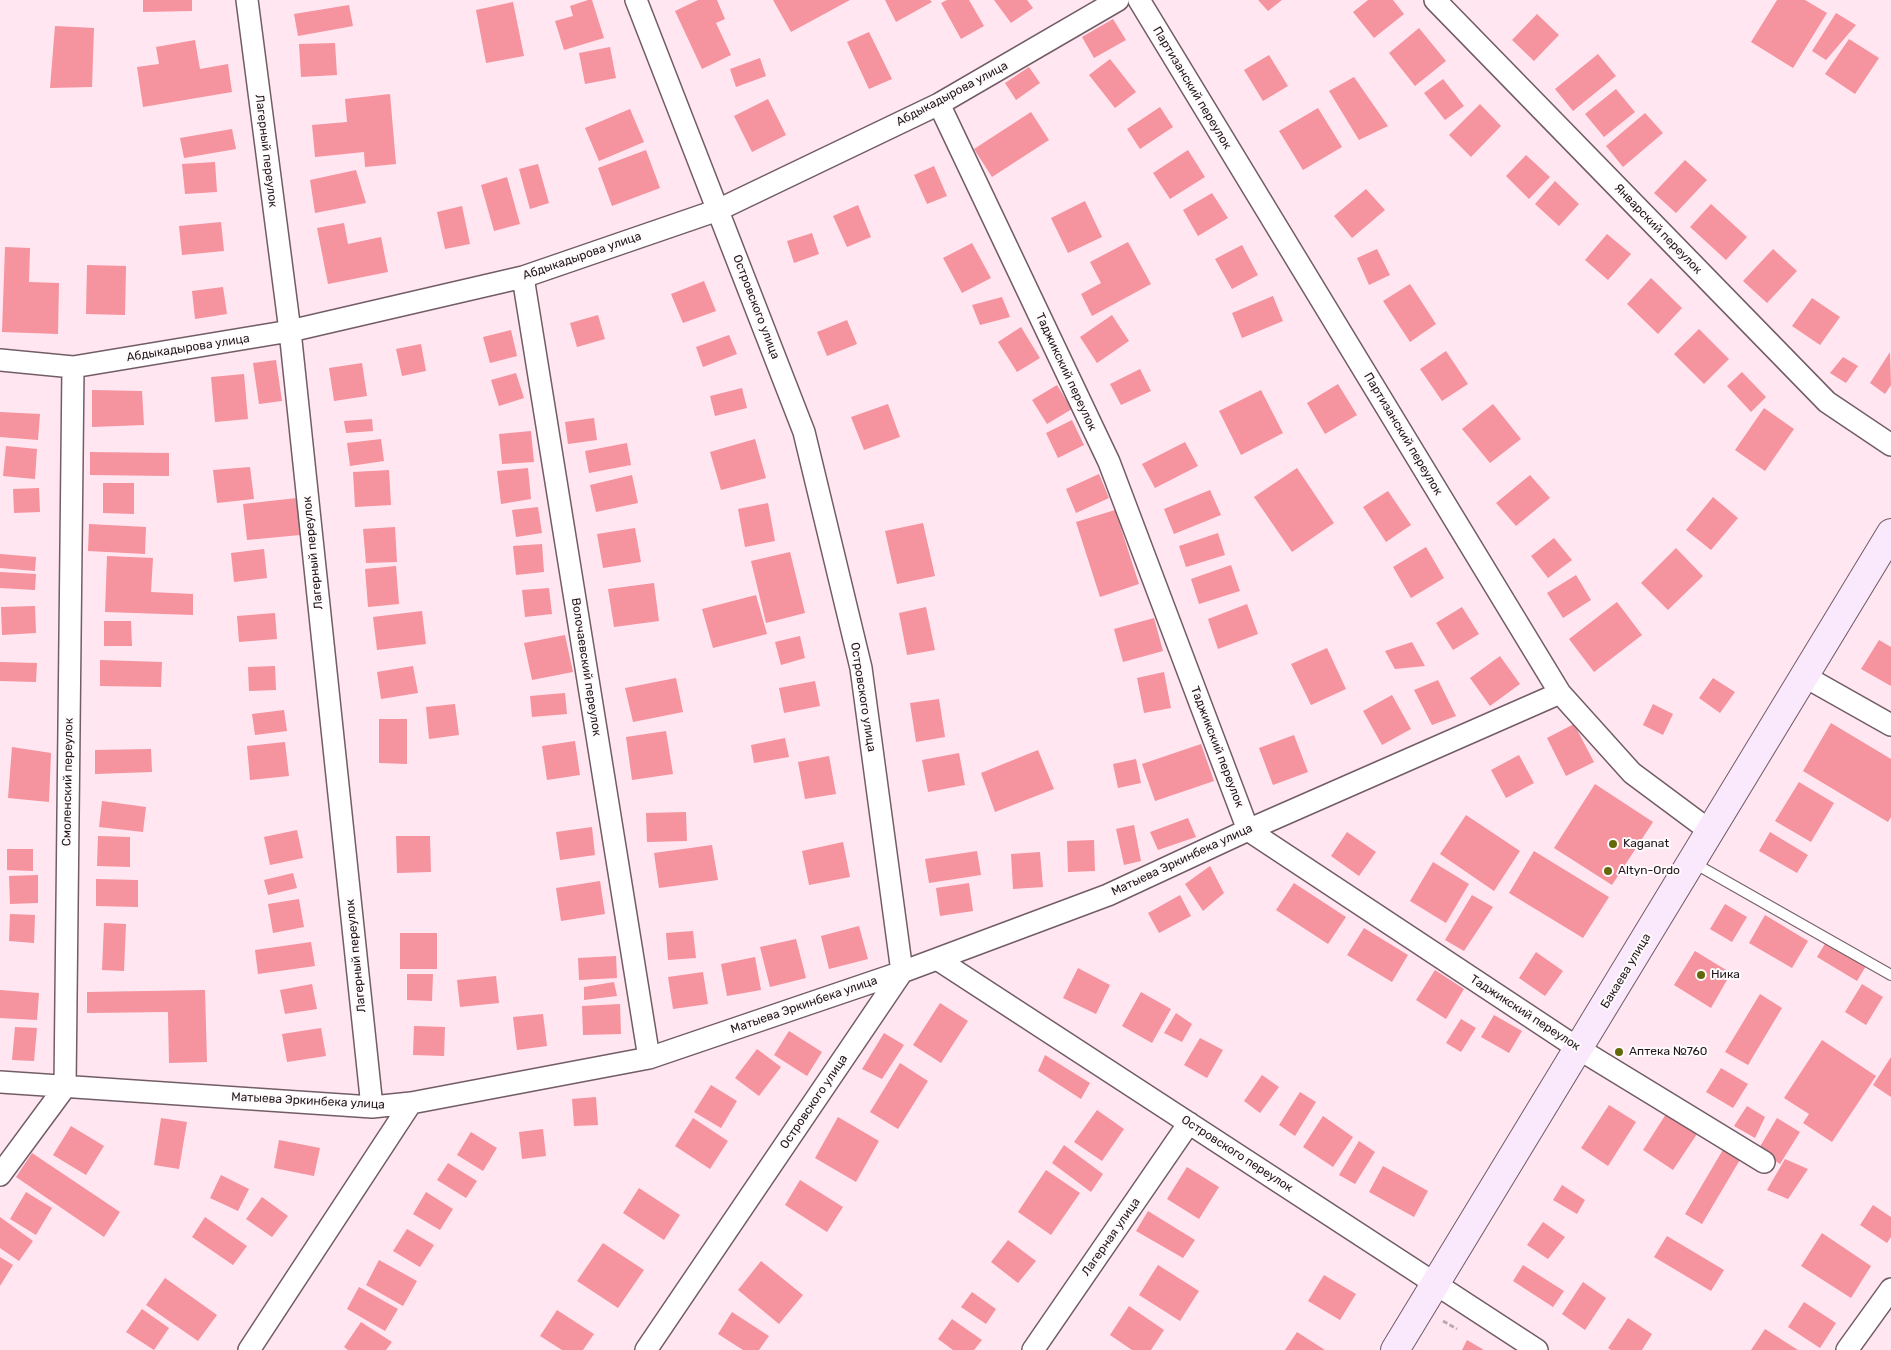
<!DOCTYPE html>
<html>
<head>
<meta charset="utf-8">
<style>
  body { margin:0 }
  canvas { display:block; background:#ffe6f1 }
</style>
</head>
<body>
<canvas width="1891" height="1350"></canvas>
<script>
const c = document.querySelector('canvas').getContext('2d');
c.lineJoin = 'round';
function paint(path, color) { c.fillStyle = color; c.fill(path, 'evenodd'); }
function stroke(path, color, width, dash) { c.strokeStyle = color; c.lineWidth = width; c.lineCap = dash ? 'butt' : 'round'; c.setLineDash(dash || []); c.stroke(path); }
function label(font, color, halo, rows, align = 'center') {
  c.font = font + ' Rubik,sans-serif'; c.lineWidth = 4; c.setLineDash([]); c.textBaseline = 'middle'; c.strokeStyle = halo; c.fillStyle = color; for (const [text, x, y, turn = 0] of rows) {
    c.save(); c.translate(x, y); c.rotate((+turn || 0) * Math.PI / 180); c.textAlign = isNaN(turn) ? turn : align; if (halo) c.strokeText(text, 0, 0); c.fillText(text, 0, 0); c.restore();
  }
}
paint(new Path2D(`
  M143 0H192V11L143 12Z
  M588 0H592L604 38 564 50 555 21 573 16 570 6Z
  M698 0H717L725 19 716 23 731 55 702 69 675 11Z
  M773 0H850L791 32Z
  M885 0H930L932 2 896 22Z
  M947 0H969L984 26 961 39 941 3Z
  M994 0H1027L1033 8 1011 23Z
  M1258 0H1282L1268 11Z
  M1368 0H1393L1404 14 1374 38 1353 12Z
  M1777 0H1805L1827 13 1793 68 1751 42Z
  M513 2 524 56 486 63 476 10Z
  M349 5 353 26 298 36 294 14Z
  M1836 13 1856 25 1826 60 1812 51Z
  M1537 14 1559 35 1534 61 1512 40Z
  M1113 19 1126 40 1094 58 1082 37Z
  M55 26 94 28 92 87 50 88Z
  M1419 28 1446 61 1415 86 1389 53Z
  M869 32 892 79 869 89 847 42Z
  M1849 39 1879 58 1855 94 1825 74Z
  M195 40 200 69 228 64 232 92 143 107 137 67 159 64 156 47Z
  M335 43 337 75 301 77 299 44Z
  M610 47 616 78 585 84 579 53Z
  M1598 54 1616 76 1573 111 1555 89Z
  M1269 55 1288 86 1263 101 1244 70Z
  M760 58 766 76 736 87 730 69Z
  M1110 59 1136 92 1115 108 1089 75Z
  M1029 67 1040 83 1016 100 1005 83Z
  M1354 77 1388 126 1359 140 1329 91Z
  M1443 79 1464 106 1445 120 1424 93Z
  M1616 89 1635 112 1604 137 1585 114Z
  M390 94 396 164 365 167 364 152 315 157 312 125 347 122 345 99Z
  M768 99 786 135 752 152 734 116Z
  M1480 104 1501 126 1471 157 1449 135Z
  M1160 107 1173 127 1140 149 1127 129Z
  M1318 108 1342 147 1303 170 1279 131Z
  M630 109 644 142 599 161 585 128Z
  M1031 112 1049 140 992 177 974 149Z
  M1645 113 1663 133 1623 167 1606 146Z
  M232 129 236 149 184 158 180 138Z
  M646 150 660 188 612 206 598 168Z
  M1188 150 1205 177 1170 199 1153 173Z
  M1526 155 1550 177 1529 199 1506 176Z
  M1685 160 1707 180 1676 213 1654 193Z
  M215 162 217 192 185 194 182 164Z
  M538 164 549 203 530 209 519 169Z
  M934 166 947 196 927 204 914 175Z
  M356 170 366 203 315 213 310 180Z
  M507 177 520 224 494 231 481 185Z
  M1555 181 1579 204 1559 226 1535 204Z
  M1366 189 1385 210 1352 238 1334 216Z
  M1212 193 1228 218 1198 236 1183 210Z
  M1085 201 1102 237 1068 253 1051 218Z
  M1711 204 1747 237 1726 260 1690 227Z
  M858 205 871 237 847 247 833 216Z
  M462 206 470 244 445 249 437 212Z
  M221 222 224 251 182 255 179 226Z
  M344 223 348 244 381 237 388 272 328 284 317 228Z
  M812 233 819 254 794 263 787 241Z
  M1607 234 1631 254 1608 280 1585 260Z
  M1128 242 1151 284 1092 316 1081 294 1101 283 1090 262Z
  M972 243 991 278 962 293 943 258Z
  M1242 245 1258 275 1232 289 1215 259Z
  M5 247 30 248 29 282 59 283 58 334 2 332Z
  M1377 249 1390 275 1369 285 1357 258Z
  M1773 249 1797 271 1767 303 1743 281Z
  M87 265 126 266 125 315 86 314Z
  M1651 278 1682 308 1658 334 1627 304Z
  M704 281 716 311 683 323 671 294Z
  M1410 284 1436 324 1410 342 1383 301Z
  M223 287 227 314 195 319 192 291Z
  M1273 296 1283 321 1242 338 1232 313Z
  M1002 297 1010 317 980 325 972 305Z
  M1812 298 1840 317 1820 345 1792 326Z
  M598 315 605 339 577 347 570 323Z
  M1112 315 1129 341 1097 363 1080 337Z
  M847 320 857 344 827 356 817 332Z
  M1021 327 1040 358 1017 372 998 342Z
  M1699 329 1729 359 1704 384 1674 354Z
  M511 330 517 356 490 363 483 337Z
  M729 335 737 354 703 367 696 347Z
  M421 344 426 371 402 376 396 349Z
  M1446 351 1468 384 1442 401 1420 369Z
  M1890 352 1891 385 1885 394 1870 383Z
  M1843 357 1858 366 1846 383 1830 373Z
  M276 360 282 401 259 404 253 363Z
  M362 363 367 396 334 401 329 368Z
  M1140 369 1151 391 1121 405 1110 384Z
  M1742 372 1766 397 1751 412 1727 386Z
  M516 373 524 398 499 406 491 380Z
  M244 374 248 419 215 422 211 377Z
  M1338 384 1357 415 1325 434 1307 403Z
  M1057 385 1072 409 1047 424 1032 400Z
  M742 388 747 408 715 416 710 396Z
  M92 390 142 391 144 425 92 427Z
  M1261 390 1283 433 1241 455 1219 411Z
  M888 404 900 437 864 450 851 417Z
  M1493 404 1521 439 1490 463 1462 429Z
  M1764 408 1794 429 1765 471 1735 450Z
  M0 412 40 414 38 440 0 437Z
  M594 418 597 440 568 444 565 422Z
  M372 419 373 431 346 433 344 421Z
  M1072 420 1084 445 1058 458 1046 433Z
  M531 431 534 462 502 464 499 434Z
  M381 439 384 461 350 466 347 443Z
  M755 439 766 478 721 490 710 452Z
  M1185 442 1198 466 1155 488 1142 464Z
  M627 443 631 465 589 473 585 451Z
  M6 446 37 449 35 479 3 476Z
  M90 452 169 453V476L90 475Z
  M250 467 254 499 217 503 213 470Z
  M528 468 531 499 501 504 497 471Z
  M1297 468 1334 523 1292 552 1254 497Z
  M389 470 391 505 355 507 353 472Z
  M1099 474 1109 498 1076 513 1066 489Z
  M632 475 638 503 596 512 590 485Z
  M1530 475 1550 498 1516 526 1496 503Z
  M103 483H134V514L103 513Z
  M39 488 40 512 14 513 13 489Z
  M1210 490 1221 515 1174 534 1164 509Z
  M1388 491 1411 525 1386 542 1363 507Z
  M1713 497 1738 518 1711 550 1686 530Z
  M297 498 300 535 247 540 243 504Z
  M768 503 775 541 745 547 738 509Z
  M538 507 542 533 516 537 512 510Z
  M1115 510 1139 584 1100 597 1076 522Z
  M923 523 935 576 897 584 885 531Z
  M89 524 146 527 145 554 88 551Z
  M395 527 397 562 366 563 363 529Z
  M635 528 641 562 603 568 597 534Z
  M1218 533 1225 555 1186 567 1179 546Z
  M1554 538 1572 560 1548 578 1531 556Z
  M542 544 544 572 516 575 513 546Z
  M1426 547 1444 578 1411 598 1393 567Z
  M1676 548 1703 576 1668 610 1641 583Z
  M264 549 267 578 234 582 231 553Z
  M790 552 805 613 766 623 751 561Z
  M0 554 36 557 35 571 0 568Z
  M107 556 153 558 151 592 193 594V615L105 612Z
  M1231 565 1240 591 1199 604 1191 579Z
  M396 566 399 604 368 607 365 569Z
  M0 572 36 574 35 590 0 588Z
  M1576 575 1591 600 1563 618 1547 593Z
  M654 583 659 621 614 627 608 589Z
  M549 588 552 614 525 617 522 590Z
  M756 595 767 634 713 648 702 609Z
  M1617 602 1642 635 1594 672 1569 639Z
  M1247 604 1258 634 1218 649 1208 619Z
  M35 606 36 633 2 635 1 607Z
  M926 607 935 650 907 655 899 613Z
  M1462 607 1479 634 1453 650 1436 623Z
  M422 611 426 644 377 650 373 617Z
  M275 613 277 639 239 642 237 616Z
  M1154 618 1163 651 1123 662 1114 629Z
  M104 621H131L132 646H104Z
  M565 635 573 672 532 680 524 643Z
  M800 636 805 658 781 665 775 642Z
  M1879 640 1891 647V686L1861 669Z
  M1412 642 1425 666 1395 669 1385 651Z
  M1327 648 1346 689 1311 705 1291 664Z
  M1500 656 1520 684 1490 706 1470 678Z
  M100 660 162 662 161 687 100 686Z
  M0 662 37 663 36 682 0 681Z
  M275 666 276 690 249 691 248 667Z
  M413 666 418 693 381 699 377 672Z
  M1164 672 1171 708 1144 713 1137 678Z
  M676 678 683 712 633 722 625 688Z
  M1713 678 1735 692 1720 713 1699 698Z
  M1438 680 1456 716 1432 725 1414 690Z
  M815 681 820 706 784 713 779 688Z
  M565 693 567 714 532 717 530 696Z
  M1392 695 1411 729 1382 745 1363 711Z
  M939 699 945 737 916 742 910 703Z
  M455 704 459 735 429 739 426 707Z
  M1653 704 1673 714 1663 735 1643 725Z
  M284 710 287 731 255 735 252 714Z
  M379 719H407V764L379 763Z
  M1831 723 1891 759V817L1888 822 1803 771Z
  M1574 724 1594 762 1566 776 1547 738Z
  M666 731 673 774 632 780 626 737Z
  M1294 735 1308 772 1273 785 1259 748Z
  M785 738 789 757 754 763 751 745Z
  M575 741 580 775 547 780 542 746Z
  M285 742 289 776 250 780 247 746Z
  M1201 744 1214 781 1155 801 1142 764Z
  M12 747 51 753 49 802 8 798Z
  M151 749 152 772 95 774V750Z
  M1038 750 1054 789 995 812 981 773Z
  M959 753 965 785 928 792 922 760Z
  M1519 755 1534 783 1506 798 1491 770Z
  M829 756 836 794 805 799 798 762Z
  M1136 759 1141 783 1118 788 1113 764Z
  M1799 782 1834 803 1811 842 1775 821Z
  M1595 784 1653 822 1612 885 1554 848Z
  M102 801 146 807 143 832 99 827Z
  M686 812 687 841 647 842 646 813Z
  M1466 815 1520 851 1494 891 1440 854Z
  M1188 818 1196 837 1158 850 1150 832Z
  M1134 825 1141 861 1124 865 1116 829Z
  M592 827 595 855 560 860 556 832Z
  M297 830 303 858 270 865 264 837Z
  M1347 832 1376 852 1359 876 1331 856Z
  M1770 832 1808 855 1797 873 1759 851Z
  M98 836 130 837V867L97 866Z
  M396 836H430L431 872 397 873Z
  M1094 840 1095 871 1068 872 1067 841Z
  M843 842 850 877 809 885 802 851Z
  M712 845 718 880 659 888 654 853Z
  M7 849H33V871L7 870Z
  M977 851 981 875 929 883 925 859Z
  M1534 851 1609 897 1583 938 1509 893Z
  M1040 852 1043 887 1013 889 1011 854Z
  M1433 862 1469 884 1446 923 1410 901Z
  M1210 866 1224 893 1203 911 1185 884Z
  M293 873 297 888 268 895 264 880Z
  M38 875V903L10 904 9 876Z
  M96 879 138 880V907L96 906Z
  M600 881 605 914 561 921 556 888Z
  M969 883 973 911 940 916 936 888Z
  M1294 883 1346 917 1328 944 1276 910Z
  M1180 895 1191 916 1159 933 1148 913Z
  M1472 895 1493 907 1464 951 1445 940Z
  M299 899 304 927 273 933 268 904Z
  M1725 904 1747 917 1732 942 1710 929Z
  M10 914 35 915 34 943 9 941Z
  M1765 915 1808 941 1792 968 1749 943Z
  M104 923 126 924 124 971 102 970Z
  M859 926 868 959 829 969 821 936Z
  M1364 928 1408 955 1392 982 1347 955Z
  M693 931 696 958 668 960 666 933Z
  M400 933H437V969H400Z
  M796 939 806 978 770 987 760 947Z
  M311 942 315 966 258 974 255 950Z
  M1826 942 1866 966 1857 981 1817 957Z
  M1695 951 1731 973 1711 1008 1674 985Z
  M1536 952 1563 971 1545 996 1519 978Z
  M616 956 617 978 579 980 578 958Z
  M755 957 761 990 727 996 721 964Z
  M1078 968 1110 985 1096 1014 1063 998Z
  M1435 970 1464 989 1446 1019 1416 1000Z
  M703 972 708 1004 673 1009 668 977Z
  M407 974H433L432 1001 407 1000Z
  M496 976 499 1003 460 1007 457 980Z
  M614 982 617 996 584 1000V987Z
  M312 984 317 1009 285 1014 280 990Z
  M1862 984 1883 997 1866 1025 1845 1012Z
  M0 990 39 993 37 1020 0 1018Z
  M205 990 207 1062 169 1063 168 1012 87 1013V992Z
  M1141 992 1171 1009 1152 1043 1122 1026Z
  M1760 994 1782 1008 1748 1065 1725 1052Z
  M940 1003 968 1021 941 1063 913 1045Z
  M620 1004 621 1034 583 1035 582 1006Z
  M1176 1013 1192 1024 1182 1042 1164 1033Z
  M543 1014 547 1046 517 1050 513 1017Z
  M1494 1015 1522 1031 1509 1053 1481 1037Z
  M1461 1019 1476 1028 1461 1052 1446 1043Z
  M414 1026 445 1027 444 1056 413 1055Z
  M15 1027 37 1028 34 1061 12 1060Z
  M321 1028 326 1056 287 1062 282 1034Z
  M789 1031 822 1052 807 1076 774 1055Z
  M884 1033 904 1045 882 1079 862 1069Z
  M1200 1038 1223 1050 1207 1078 1184 1065Z
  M1822 1040 1876 1076 1832 1142 1803 1123 1809 1114 1784 1098Z
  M757 1049 781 1067 759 1096 735 1078Z
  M1045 1055 1090 1083 1081 1099 1038 1071Z
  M1891 1057V1097L1873 1085Z
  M900 1063 928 1081 898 1129 870 1112Z
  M1721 1068 1748 1084 1733 1108 1706 1092Z
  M1262 1075 1279 1087 1260 1113 1244 1101Z
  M711 1085 737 1101 721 1128 694 1112Z
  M1300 1092 1316 1102 1295 1136 1279 1125Z
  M596 1097 598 1125 574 1126 572 1099Z
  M1609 1105 1636 1122 1608 1166 1581 1148Z
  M1747 1106 1765 1117 1755 1138 1734 1126Z
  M1097 1110 1124 1129 1102 1161 1074 1142Z
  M1666 1114 1697 1134 1673 1170 1643 1150Z
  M1323 1116 1353 1137 1333 1167 1303 1147Z
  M838 1117 879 1141 856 1182 815 1158Z
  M161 1118 187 1122 179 1169 154 1165Z
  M693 1118 728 1141 710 1169 675 1146Z
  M1777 1118 1800 1132 1780 1164 1758 1150Z
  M71 1126 104 1146 86 1175 53 1155Z
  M543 1129 546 1156 522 1159 519 1132Z
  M471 1132 497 1148 483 1171 457 1155Z
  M279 1140 320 1148 314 1176 274 1168Z
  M1359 1141 1375 1152 1355 1184 1339 1175Z
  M1064 1145 1103 1174 1091 1192 1052 1163Z
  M1724 1148 1741 1158 1702 1224 1685 1214Z
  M32 1153 120 1212 104 1237 16 1177Z
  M1785 1159 1808 1169 1788 1199 1767 1190Z
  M448 1163 477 1181 466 1198 437 1180Z
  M1383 1166 1428 1191 1414 1217 1369 1192Z
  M1187 1167 1219 1187 1199 1219 1167 1199Z
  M1046 1170 1080 1193 1051 1235 1018 1212Z
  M221 1175 249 1189 238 1211 210 1198Z
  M800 1180 843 1207 827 1232 785 1205Z
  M1562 1185 1585 1200 1577 1214 1553 1200Z
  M639 1188 680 1215 664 1240 623 1213Z
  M26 1192 52 1208 36 1235 10 1219Z
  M426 1192 453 1209 440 1230 413 1214Z
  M262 1197 288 1216 272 1237 246 1219Z
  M1873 1205 1891 1217V1237L1887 1243 1860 1225Z
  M1148 1211 1195 1240 1183 1258 1136 1231Z
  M0 1217 33 1241 19 1261 0 1248Z
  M205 1217 247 1246 233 1265 192 1237Z
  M1543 1222 1565 1237 1548 1259 1527 1245Z
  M407 1229 434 1245 420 1267 393 1251Z
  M1822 1233 1871 1266 1851 1298 1801 1266Z
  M1667 1236 1724 1270 1711 1291 1654 1257Z
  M1008 1240 1036 1261 1018 1283 991 1262Z
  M603 1243 644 1270 618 1308 577 1281Z
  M0 1257 13 1265 0 1286Z
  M379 1260 417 1281 403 1306 366 1285Z
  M761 1261 803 1295 779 1324 738 1290Z
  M1158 1265 1199 1291 1180 1321 1139 1295Z
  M1523 1265 1564 1291 1553 1307 1513 1281Z
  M1324 1275 1356 1294 1340 1320 1308 1301Z
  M165 1278 217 1315 198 1341 146 1305Z
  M1583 1282 1606 1298 1585 1330 1562 1314Z
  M359 1287 398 1309 385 1331 347 1309Z
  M972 1292 996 1309 986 1324 961 1307Z
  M1804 1302 1836 1323 1820 1348 1788 1327Z
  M1129 1306 1164 1330 1151 1350H1132L1110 1335Z
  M142 1309 169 1328 154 1350 126 1332Z
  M557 1310 594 1334 583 1350H562L540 1336Z
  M732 1312 769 1336 759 1350H743L718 1334Z
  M1628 1318 1652 1334 1642 1350H1611L1608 1348Z
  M952 1319 982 1340 974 1350H953L938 1339Z
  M361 1322 392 1342 386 1350H348L344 1347Z
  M1765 1329 1798 1350H1751Z
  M1297 1332 1325 1350H1285Z
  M1467 1340 1484 1350H1462Z`), '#f5939e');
const lane = new Path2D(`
  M1692 862 1891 975`);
const street = new Path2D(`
  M247 0 290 331 372 1107
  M636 0 804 432 861 668 902 972 646 1350
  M1139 0 1560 693 1632 773 1710 831
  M1435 0 1827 402 1891 445
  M939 104 1109 462 1248 830 1579 1049 1764 1162
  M523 277 649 1058
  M0 360 73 367 290 331 523 277 718 210 939 104 1118 0
  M1804 676 1891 725
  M937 959 1537 1350
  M0 1082 372 1107 411 1103 649 1058 902 972 1108 895 1248 830 1560 693
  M0 1175 65 1087 73 367
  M249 1350 411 1103
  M1033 1350 1189 1123
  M1847 1350 1891 1289`);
const secondary = new Path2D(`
  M1395 1350 1891 533`);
stroke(lane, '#725d67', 12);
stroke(street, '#725d67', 24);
stroke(secondary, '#725d67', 30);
stroke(new Path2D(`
  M1443 1321 1457 1329`), '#bca8b0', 3, [5, 2.5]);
stroke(lane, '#fff', 10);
stroke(street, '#fff', 21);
stroke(secondary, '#fae8fc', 28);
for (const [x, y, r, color] of [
  [1613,844,5,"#636808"],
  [1608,871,5,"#636808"],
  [1701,975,5,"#636808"],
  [1619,1052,5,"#636808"]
]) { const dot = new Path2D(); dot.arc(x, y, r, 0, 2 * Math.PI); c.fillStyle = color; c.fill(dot); stroke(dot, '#fffafc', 2); }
label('12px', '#20171b', '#fffafc', [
  ["Партизанский переулок",1192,88,59],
  ["Абдыкадырова улица",952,94,-28],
  ["Лагерный переулок",266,151,83],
  ["Январский переулок",1658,229,46],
  ["Абдыкадырова улица",582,256,-19],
  ["Островского улица",756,307,69],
  ["Абдыкадырова улица",188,348,-9],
  ["Таджикский переулок",1066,372,65],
  ["Партизанский переулок",1403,434,59],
  ["Лагерный переулок",313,553,-96],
  ["Волочаевский переулок",586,667,81],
  ["Островского улица",863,697,81],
  ["Таджикский переулок",1217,747,69],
  ["Смоленский переулок",68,782,-89],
  ["Матыева Эркинбека улица",1182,860,-25],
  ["Лагерный переулок",356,956,-96],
  ["Бакаева улица",1626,971,-59],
  ["Матыева Эркинбека улица",804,1005,-19],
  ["Таджикский переулок",1525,1013,33],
  ["Матыева Эркинбека улица",308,1101,3],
  ["Островского улица",814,1102,-56],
  ["Островского переулок",1237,1154,33],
  ["Лагерная улица",1111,1237,-55]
]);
label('12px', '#20171b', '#fffafc', [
  ["Kaganat",1623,844],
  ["Altyn-Ordo",1618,871],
  ["Ника",1711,975],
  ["Аптека №760",1629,1052]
], 'left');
</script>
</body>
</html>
